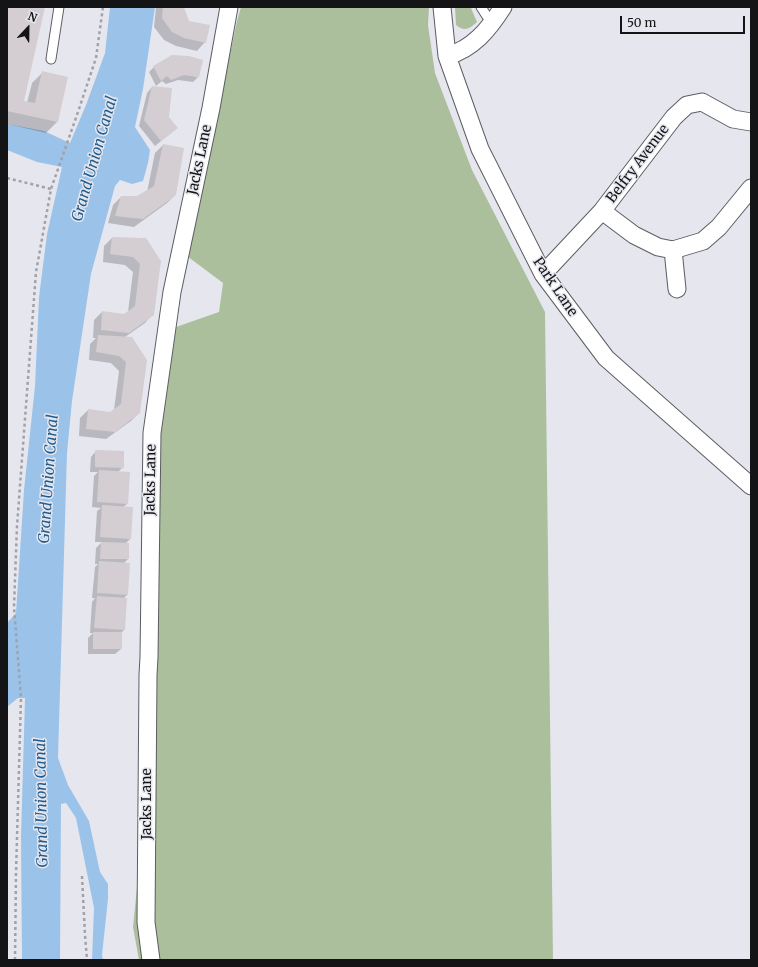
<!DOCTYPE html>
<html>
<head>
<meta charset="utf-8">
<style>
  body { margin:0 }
  #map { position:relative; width:758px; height:967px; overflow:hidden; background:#e6e7ee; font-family:Merriweather,serif }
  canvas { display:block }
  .frame { position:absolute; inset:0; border:8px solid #141416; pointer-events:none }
  .north { position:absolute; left:8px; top:8px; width:40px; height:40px; -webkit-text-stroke:3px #e6e7ee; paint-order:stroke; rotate:22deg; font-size:11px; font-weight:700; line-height:16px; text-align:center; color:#141416 }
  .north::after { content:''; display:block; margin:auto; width:14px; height:18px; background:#141416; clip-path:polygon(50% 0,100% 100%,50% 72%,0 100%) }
  .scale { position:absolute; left:620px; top:16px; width:125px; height:18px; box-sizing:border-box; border:2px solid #141416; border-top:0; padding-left:5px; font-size:12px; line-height:14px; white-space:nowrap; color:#141416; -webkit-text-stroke:3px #e6e7ee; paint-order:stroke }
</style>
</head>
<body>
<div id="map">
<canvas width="758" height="967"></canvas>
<div class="frame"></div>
<div class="north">N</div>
<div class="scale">50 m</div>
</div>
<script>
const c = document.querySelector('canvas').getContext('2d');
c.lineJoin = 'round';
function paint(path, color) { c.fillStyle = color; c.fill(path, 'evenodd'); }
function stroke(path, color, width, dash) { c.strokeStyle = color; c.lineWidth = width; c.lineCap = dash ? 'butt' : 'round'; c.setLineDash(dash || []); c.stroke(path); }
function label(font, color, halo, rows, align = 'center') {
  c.font = font + ' Merriweather,serif'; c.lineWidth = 3; c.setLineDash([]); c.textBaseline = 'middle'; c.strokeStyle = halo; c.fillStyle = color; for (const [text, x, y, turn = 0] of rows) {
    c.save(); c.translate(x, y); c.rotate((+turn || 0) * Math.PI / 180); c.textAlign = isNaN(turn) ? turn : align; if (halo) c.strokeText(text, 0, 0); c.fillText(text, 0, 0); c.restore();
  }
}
paint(new Path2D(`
  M241 7H429L428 25 435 73 472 170 545 312 553 960H139L133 927 147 788 162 410 176 327 219 312 223 283 187 256 237 21Z
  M455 7 471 8 477 22C470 29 464 32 456 25Z`), '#abbf9d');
paint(new Path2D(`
  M110 7H155L143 89 135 127 150 150 148 163 143 181 132 184 120 180 115 186 91 274 72 401 67 453 58 758 68 785 89 821 100 872 108 884V899L102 955 103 960H92L94 908 76 818 66 803 61 804 60 960H22L21 836 25 698H18L7 707V623L16 613 24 490 35 386 39 297 47 234 62 167 37 162 7 150V124L44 131 70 143 86 105 105 53Z`), '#9bc3ea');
paint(new Path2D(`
  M7 7H44L23 102 27 103 32 83 42 73 67 78 57 122 46 133 7 124Z
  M156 7H183L188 21 205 42 197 51 176 46 164 40 154 27Z
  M154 67 198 77 193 82 178 80 166 84 162 81 156 86 149 72Z
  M152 87 168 117 171 133 155 146 139 126 147 93Z
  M163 145 175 195 167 203 134 227 108 223 113 205 121 197H137L147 192 155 153Z
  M112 238 146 239 153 314 145 323 125 337 139 413 131 421 106 439 79 436 80 418 88 410 110 413 114 410 119 371 111 363 89 360 90 344 96 338H93L94 320 102 312 124 315 128 312 133 272 125 265 103 262 104 246Z
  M96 451 123 467 118 472 127 504 123 507 130 539 125 544H128V559L123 564H129L127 595 123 599 124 630 121 633V649L115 654H88V638L93 633H90L92 602 95 598H92L95 567 98 564H95L96 548 102 542H95L97 511 101 508 92 507 94 476 98 472H90L91 457Z`), '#0003');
paint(new Path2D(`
  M7 7H45L24 101 35 103 42 71 68 77 58 122 7 111Z
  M163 7H184L189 21 210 25 206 43 184 38 172 32 162 18Z
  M172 55 189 56 203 60 199 77 184 75 171 80 167 76 161 81 153 66Z
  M152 86 172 88 169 117 178 128 161 141 144 120Z
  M163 144 184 148 176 195 143 219 115 216 121 196H137L154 186Z
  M112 237 146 238 161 261 154 315 129 333 101 330 102 311 124 314 135 306 140 264 133 257 110 254Z
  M98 335 132 337 147 360 140 413 115 432 86 429 88 409 110 412 121 404 126 362 119 356 96 352Z
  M95 450 124 451V468L95 467Z
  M99 470 130 472 128 504 97 502Z
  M102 505 133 507 131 539 100 537Z
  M101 542 129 543V559H100Z
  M99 561 130 563 128 595 97 593Z
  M97 596 127 598 125 630 94 628Z
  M93 632H122V649H93Z`), '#d4cdd1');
const service = new Path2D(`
  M481 7 492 24
  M51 59 59 7`);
const minor = new Path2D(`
  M442 7 447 56 480 149 543 274 606 358 751 486
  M447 56C473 49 489 29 503 7
  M602 211 634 235 658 247 673 250 703 241 719 227 751 188
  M673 250 677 289
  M543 274 602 211 674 117 687 105 702 102 733 119 751 122
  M151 960 146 922 148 675 149 657 152 433 172 292 211 108 229 7`);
stroke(service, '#5c5d63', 11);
stroke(minor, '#5c5d63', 19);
stroke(new Path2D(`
  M7 178 51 189
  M82 876 85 935 87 960
  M15 960 16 873 21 698 14 607 17 526 36 272 51 189 78 112 96 58 103 7`), '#a1a1a7', 2.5, [3, 3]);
stroke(service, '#fff', 9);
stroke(minor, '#fff', 17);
label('14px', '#141416', '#e6e7ee', [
  ["Jacks Lane",200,160,-78],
  ["Belfry Avenue",638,164,-53],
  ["Park Lane",555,287,56],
  ["Jacks Lane",151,480,-89],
  ["Jacks Lane",147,804,-90]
]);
label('italic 15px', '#215b8c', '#e6e7ee', [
  ["Grand Union Canal",95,159,-74],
  ["Grand Union Canal",49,479,-86],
  ["Grand Union Canal",42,803,-91]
]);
</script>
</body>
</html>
